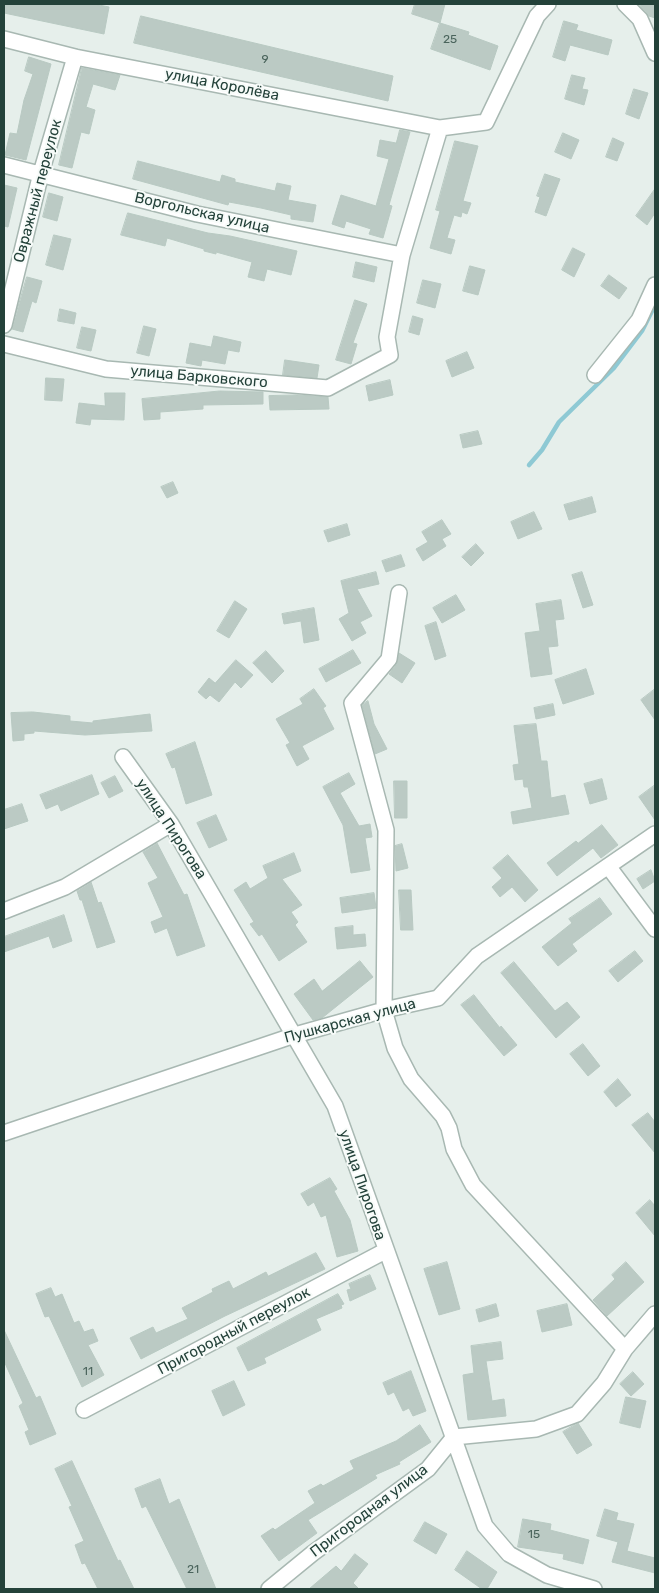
<!DOCTYPE html>
<html>
<head>
<meta charset="utf-8">
<style>
  body { margin:0 }
  #map { position:relative; width:659px; height:1593px; overflow:hidden; background:#e6efeb; font-family:Rubik,sans-serif }
  canvas { display:block }
  .frame { position:absolute; inset:0; border:5px solid #24423a; pointer-events:none }
</style>
</head>
<body>
<div id="map">
<canvas width="659" height="1593"></canvas>
<div class="frame"></div>
</div>
<script>
const c = document.querySelector('canvas').getContext('2d');
c.lineJoin = 'round';
function stroke(path, color, width, dash) { c.strokeStyle = color; c.lineWidth = width; c.lineCap = dash ? 'butt' : 'round'; c.setLineDash(dash || []); c.stroke(path); }
function paint(path, color) { c.fillStyle = color; c.fill(path, 'evenodd'); }
function label(font, color, halo, rows, align = 'center') {
  c.font = font + ' Rubik,sans-serif'; c.lineWidth = 4; c.setLineDash([]); c.textBaseline = 'middle'; c.strokeStyle = halo; c.fillStyle = color; for (const [text, x, y, turn = 0] of rows) {
    c.save(); c.translate(x, y); c.rotate((+turn || 0) * Math.PI / 180); c.textAlign = isNaN(turn) ? turn : align; if (halo) c.strokeText(text, 0, 0); c.fillText(text, 0, 0); c.restore();
  }
}
stroke(new Path2D(`
  M529 465 542 450 559 422 614 368 642 331 655 305`), '#8ec9d4', 4.5);
const building = new Path2D(`
  M4 4H94L109 7 104 34 4 13Z
  M415 4H445L440 23 412 14Z
  M639 4H655V18L649 16Z
  M141 16 393 76 388 101 134 43Z
  M564 21 578 25 576 30 612 40 608 55 570 45 565 61 553 57Z
  M440 23 469 32 468 35 498 46 490 70 431 49Z
  M29 57 51 64 26 160 5 155 10 133 17 134 24 100 33 74 25 71Z
  M82 68 120 75 115 90 93 84 86 107 95 110 89 134 81 132 72 168 59 165Z
  M572 75 585 78 582 89 588 90 584 105 565 99Z
  M634 89 648 93 639 119 626 114Z
  M400 130 410 132 389 205 392 206 383 238 369 234 371 229 346 221 344 228 332 224 341 195 376 206 389 159 377 156 380 140 396 143Z
  M563 133 579 140 571 159 555 152Z
  M613 138 624 143 617 161 606 157Z
  M455 141 478 146 463 201 471 203 467 214 462 212 461 217 454 215 447 238 455 240 451 254 430 248 440 211 436 210Z
  M138 161 220 182 222 175 235 179V182L275 191 277 183 291 186 288 200 316 205 313 222 291 219V215L261 208 229 202 228 205 133 179Z
  M545 174 560 179 546 216 535 212 540 197 537 196Z
  M4 185 17 188 8 227 4 226Z
  M655 189V213L647 225 636 216Z
  M49 193 63 197 57 221 43 217Z
  M128 213 208 233 230 236 297 251 291 275 267 269 264 281 248 277 252 262 216 252V254L204 251V249L167 238 165 246 121 235Z
  M54 235 71 239 63 270 46 265Z
  M573 248 585 254 574 277 562 270Z
  M356 262 377 267 374 282 353 277Z
  M470 266 485 270 478 295 463 291Z
  M609 275 627 288 619 299 601 286Z
  M27 277 42 281 36 303 32 301 23 332 12 329Z
  M423 280 441 284 435 308 417 303Z
  M355 300 367 304 353 343 357 344 351 364 336 360Z
  M60 309 76 313 74 324 58 321Z
  M413 316 423 319 419 335 409 332Z
  M144 326 156 329 149 356 137 353Z
  M82 327 96 330 91 351 77 348Z
  M214 336 241 342 239 352 228 350 225 364 202 360 201 366 186 363 190 343 211 347Z
  M467 352 474 368 452 377 446 361Z
  M285 360 319 365 317 378 283 375Z
  M46 378 64 379 62 401 45 400Z
  M390 380 393 395 369 401 366 386Z
  M220 391 263 392V404L203 405V409L160 412V419L144 420 142 399Z
  M105 393H125L124 420 91 419 90 425 76 423 79 403 105 406Z
  M297 395 328 397 329 409 270 410 269 396Z
  M478 431 482 444 463 448 460 435Z
  M173 482 178 493 167 498 161 487Z
  M592 497 596 512 569 520 564 505Z
  M534 512 542 529 518 539 511 522Z
  M442 520 451 534 442 539 446 546 423 561 416 549 428 542 422 532Z
  M347 524 350 535 328 542 324 531Z
  M476 544 484 553 471 566 462 557Z
  M401 555 405 566 386 572 382 561Z
  M376 572 379 584 357 589 372 616 360 622 366 633 352 641 339 619 349 613 341 581Z
  M582 572 593 605 583 608 572 575Z
  M456 595 465 610 442 623 433 608Z
  M561 600 564 619 555 620 558 646 548 647 552 674 531 677 525 633 540 631 536 604Z
  M235 601 247 609 229 638 217 631Z
  M314 608 319 640 304 643 301 621 284 624 282 614Z
  M436 622 446 656 435 660 425 626Z
  M353 650 361 663 326 682 319 669Z
  M266 651 284 671 272 683 253 663Z
  M399 653 415 663 402 683 389 674 396 665Z
  M236 660 253 675 241 688 235 682 219 702 210 695 206 699 198 692 209 678 215 683Z
  M586 669 594 694 563 704 555 680Z
  M314 689 326 706 323 708 334 729 302 746 309 759 297 766 286 745 290 743 276 719 303 704 300 699Z
  M655 689V720L641 700Z
  M368 701 374 724 387 749 375 754 362 705Z
  M553 704 555 715 536 719 534 708Z
  M33 712 70 716V721L93 723V721L150 714 152 731 85 735 34 731V733L24 734V740L13 741 11 713Z
  M536 724 541 761H547L551 798 565 795 569 814 513 824 511 812 532 808 528 787H524L523 779 515 780 513 765 519 764 514 726Z
  M195 742 212 795 186 804 175 767 172 768 166 754Z
  M349 773 355 784 340 793 359 826 370 824 372 837 365 838 370 870 351 873 343 825 323 787Z
  M92 775 99 794 61 811 58 804 46 809 40 795Z
  M115 776 123 791 109 798 101 783Z
  M602 779 607 799 590 804 584 784Z
  M394 781H407V818H395Z
  M655 785V820L639 797Z
  M22 804 28 821 4 829V810Z
  M216 815 227 840 209 848 197 823Z
  M602 825 618 845 601 858 593 848 557 876 547 863 576 841 578 843Z
  M157 843 184 895 187 894 205 946 177 956 167 928 155 933 151 922 163 917 148 883 158 878 143 852Z
  M402 844 408 868 396 871 395 846Z
  M294 853 301 871 282 879 302 905 291 912 298 922 295 925 307 942 279 961 262 934 259 936 250 924 254 922 234 890 246 882 250 889 268 878 263 866Z
  M508 855 538 890 525 902 512 887 500 897 492 887 502 878 493 868Z
  M651 870 655 881 643 889 637 879Z
  M91 882 98 903 101 902 115 942 97 948 82 900H80L77 891Z
  M399 890H411L413 930H401Z
  M374 893 376 908 342 913 340 898Z
  M600 898 612 914 572 944 577 951 558 966 542 947 572 923 569 919Z
  M64 915 72 941 53 948 49 936 4 952V937Z
  M353 926V935L365 934 366 946 337 949 335 928Z
  M635 951 643 961 618 982 609 971Z
  M360 961 373 977 322 1018 313 1020 294 994 314 979 322 991Z
  M514 962 555 1011 567 1002 580 1017 556 1038 501 973Z
  M474 995 500 1028 501 1026 517 1045 504 1056 461 1005Z
  M583 1044 600 1066 588 1076 570 1054Z
  M618 1079 631 1095 616 1107 604 1092Z
  M648 1113 655 1122V1153L632 1125Z
  M330 1178 337 1189 334 1191 350 1220 358 1251 337 1257 326 1215 321 1217 314 1202 308 1206 301 1194Z
  M650 1200 655 1206V1236L636 1213Z
  M316 1253 325 1269 225 1316 141 1359 130 1338 153 1327 156 1333 188 1319 182 1308 213 1292 212 1289 229 1281 233 1289 266 1272 268 1276Z
  M447 1262 460 1309 439 1315 424 1269Z
  M626 1262 644 1282 607 1316 593 1300 615 1279 612 1275Z
  M370 1275 376 1289 350 1301 347 1290 351 1289 349 1284Z
  M51 1288 55 1297 62 1294 74 1323 79 1321 84 1332 93 1329 98 1341 88 1345 104 1375 82 1387 49 1316 45 1317 36 1294Z
  M338 1294 344 1304 341 1305 342 1308 316 1319 321 1330 264 1358 266 1363 248 1371 237 1348Z
  M496 1304 499 1316 479 1322 476 1310Z
  M567 1304 572 1325 542 1332 537 1311Z
  M4 1330 36 1398 40 1396 56 1434 30 1445 25 1432 29 1430 19 1406 23 1403 4 1361Z
  M501 1342 503 1359 486 1361 492 1401 504 1399 506 1416 468 1420 463 1375 474 1373 471 1346Z
  M411 1371 426 1411 413 1416 409 1408 403 1411 394 1392 388 1395 383 1383Z
  M633 1372 644 1384 631 1396 620 1384Z
  M234 1381 245 1405 223 1416 212 1391Z
  M626 1397 646 1401 640 1428 620 1423Z
  M578 1423 592 1445 577 1454 563 1432Z
  M420 1425 431 1442 399 1462 400 1464 375 1475 377 1478 308 1520 317 1533 279 1561 261 1536 273 1528 275 1530 315 1503 308 1491 321 1484 323 1486 354 1469 350 1461 396 1441Z
  M72 1461 118 1561 120 1560 134 1589H98L85 1563 82 1564 75 1545 84 1541 69 1507 72 1506 55 1469Z
  M160 1479 169 1504 179 1499 216 1589H187L146 1506 142 1508 135 1489Z
  M605 1509 618 1513 616 1520 634 1524 627 1551 655 1558V1573L612 1562 618 1542 597 1536Z
  M523 1519 551 1524 550 1530 589 1540 583 1564 563 1559 564 1554 518 1547Z
  M425 1522 447 1534 436 1554 414 1541Z
  M467 1551 497 1572 487 1589H482L455 1570Z
  M355 1554 368 1564 353 1583 359 1589H309L336 1566 341 1571Z`);
paint(building, '#bbcac4');
stroke(building, '#b8c9c2', 1);
const minor = new Path2D(`
  M625 4 640 19 655 53
  M4 39 75 57 440 128 486 122 537 16 548 4
  M4 165 197 214 402 255
  M4 325 41 173 75 57
  M4 344 106 369 328 388 390 355 387 337 402 255 440 128
  M595 375 639 320 655 285
  M399 593 389 659 352 703 386 830 384 1010 395 1048 411 1079 443 1116 449 1128 454 1149 473 1185 625 1349
  M123 757 171 824 335 1106 485 1526 509 1554 547 1575 594 1589
  M608 866 655 929
  M4 911 65 887 171 824
  M4 1133 295 1035 384 1010 438 998 477 956 655 834
  M84 1410 385 1251
  M269 1589 313 1553 428 1469 454 1437 536 1429 577 1414 604 1383 625 1349 655 1314`);
stroke(minor, '#a8b8b2', 18);
stroke(minor, '#fff', 15);
label('12px', '#4a645c', null, [
  ["25",450,40],
  ["9",265,60],
  ["11",88,1372],
  ["15",534,1535],
  ["21",193,1570]
]);
label('15px', '#24423a', '#f7fbf9', [
  ["улица Королёва",222,85,11],
  ["Овражный переулок",38,191,-75],
  ["Воргольская улица",202,213,13],
  ["улица Барковского",199,377,5],
  ["улица Пирогова",171,829,57],
  ["Пушкарская улица",350,1021,-15],
  ["улица Пирогова",362,1185,71],
  ["Пригородный переулок",234,1331,-28],
  ["Пригородная улица",369,1511,-37]
]);
</script>
</body>
</html>
